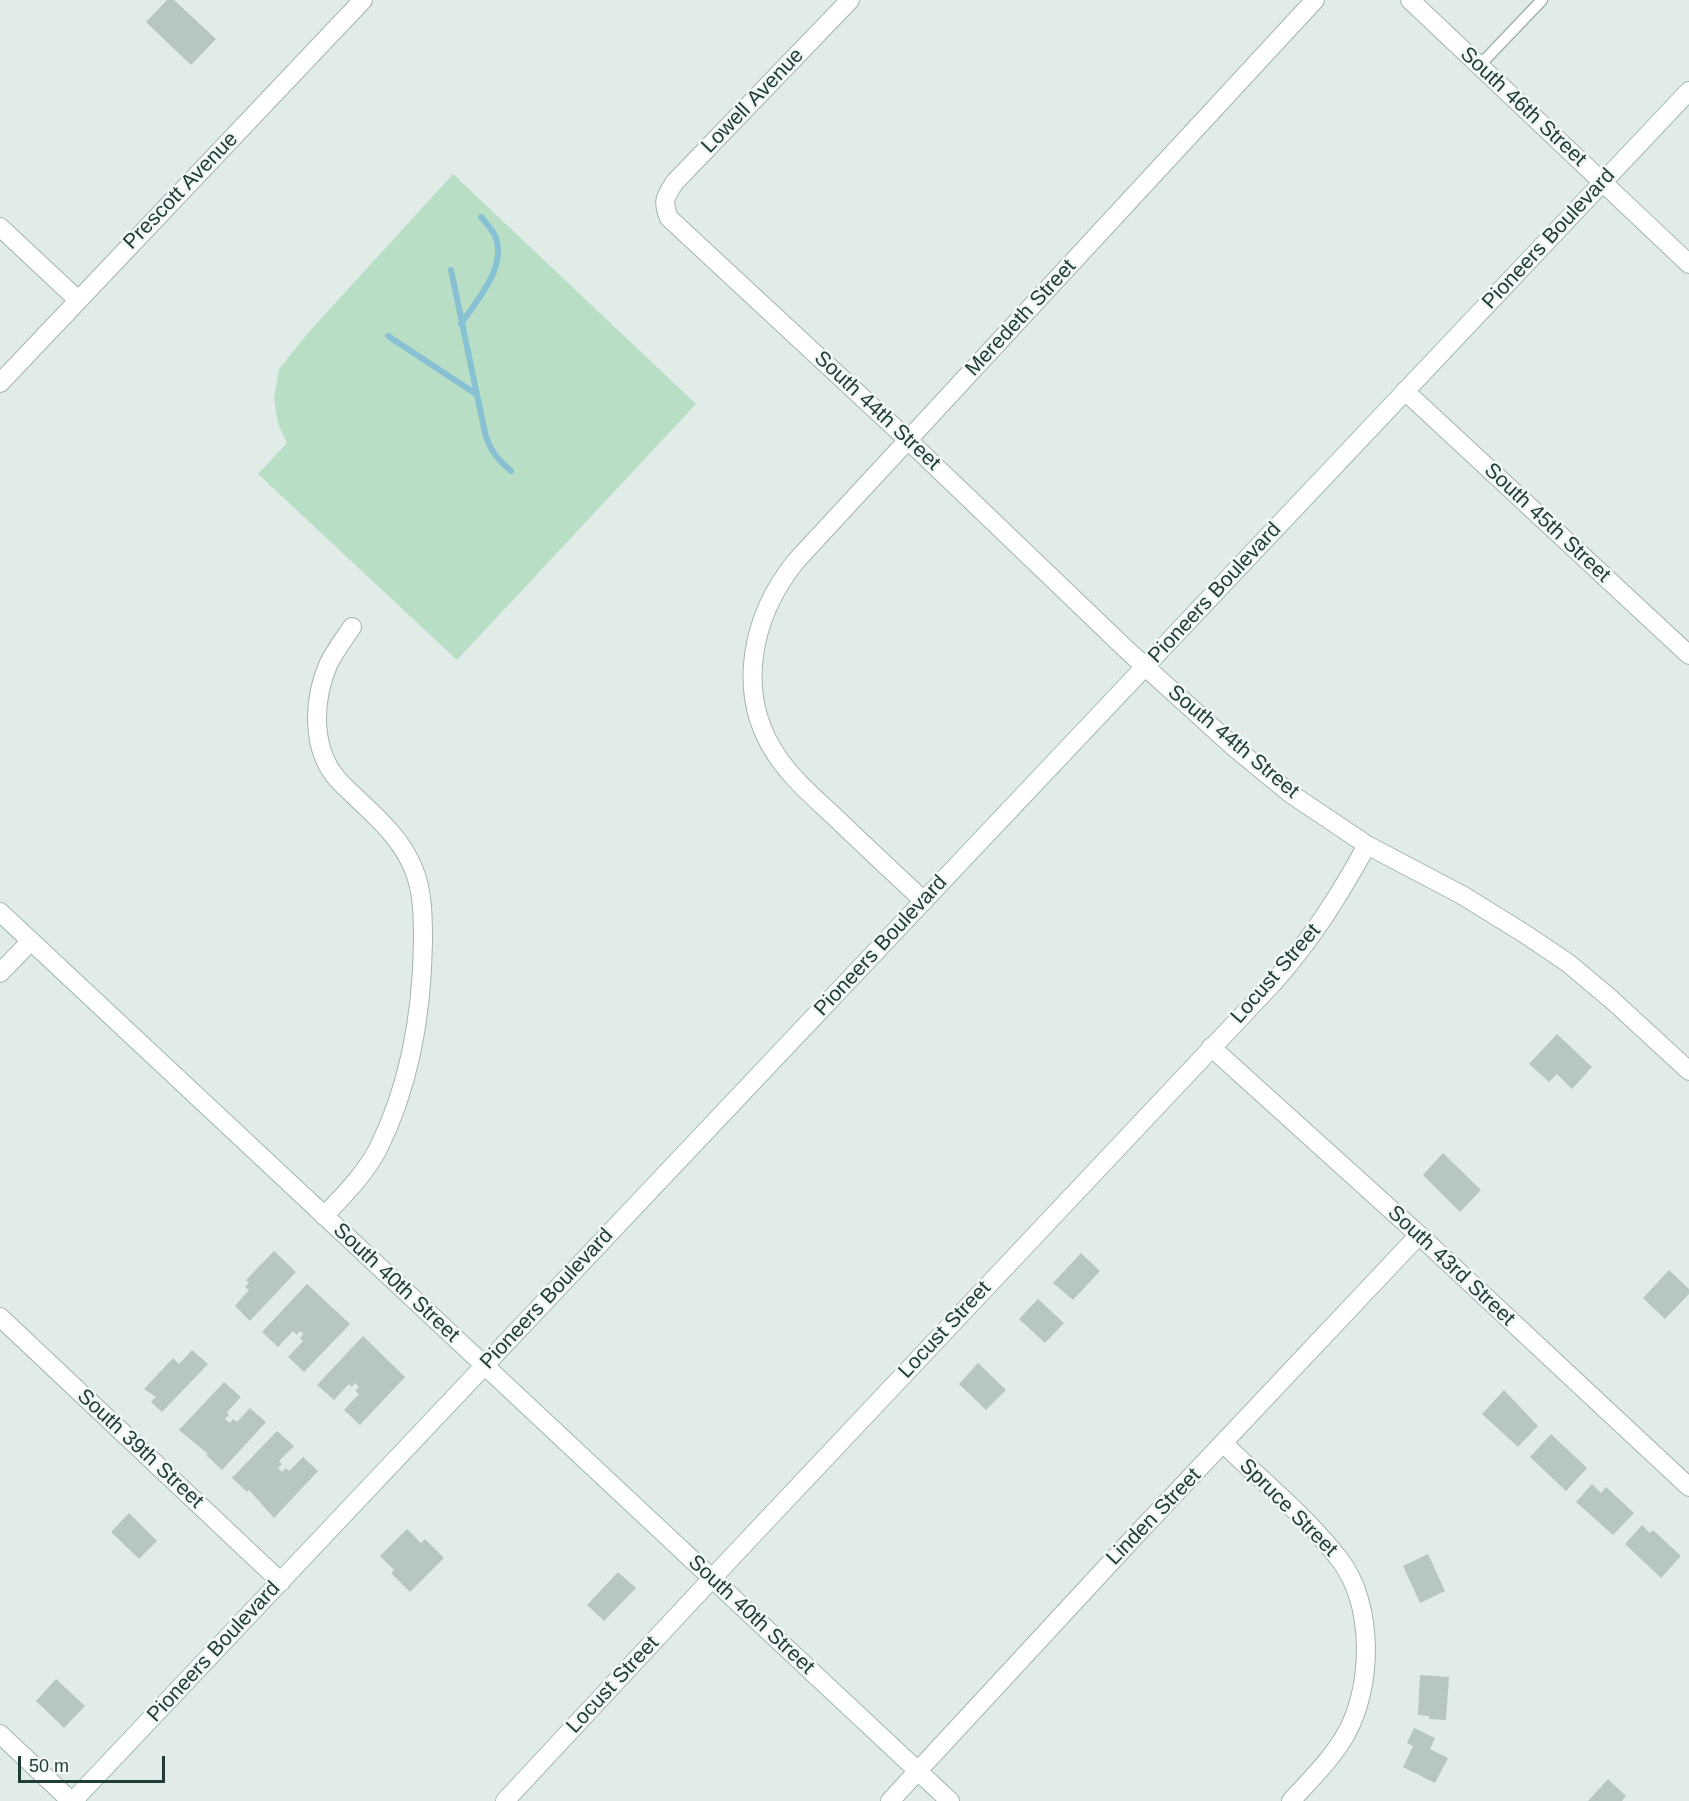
<!DOCTYPE html>
<html>
<head>
<meta charset="utf-8">
<style>
  body { margin:0 }
  #map { position:relative; width:1689px; height:1801px; overflow:hidden; background:#e1ece8; font-family:Arial,sans-serif }
  canvas { display:block }
  .scale { position:absolute; left:18px; top:1756px; width:147px; height:27px; box-sizing:border-box; border:3px solid #213d38; border-top:0; padding-left:8px; font-size:18px; line-height:21px; white-space:nowrap; color:#213d38; -webkit-text-stroke:4px #f2f8f6; paint-order:stroke }
</style>
</head>
<body>
<div id="map">
<canvas width="1689" height="1801"></canvas>
<div class="scale">50 m</div>
</div>
<script>
const c = document.querySelector('canvas').getContext('2d');
c.lineJoin = 'round';
function paint(path, color) { c.fillStyle = color; c.fill(path, 'evenodd'); }
function stroke(path, color, width, dash) { c.strokeStyle = color; c.lineWidth = width; c.lineCap = dash ? 'butt' : 'round'; c.setLineDash(dash || []); c.stroke(path); }
function label(font, color, halo, rows, align = 'center') {
  c.font = font + ' Arial,sans-serif'; c.lineWidth = 5; c.setLineDash([]); c.textBaseline = 'middle'; c.strokeStyle = halo; c.fillStyle = color; for (const [text, x, y, turn = 0] of rows) {
    c.save(); c.translate(x, y); c.rotate((+turn || 0) * Math.PI / 180); c.textAlign = isNaN(turn) ? turn : align; if (halo) c.strokeText(text, 0, 0); c.fillText(text, 0, 0); c.restore();
  }
}
paint(new Path2D(`
  M453 174 696 404 457 660 258 474 287 443 278 424 274 397 279 369 307 334Z`), '#b9dec6');
stroke(new Path2D(`
  M451 270 485 433C490 450 497 459 511 471
  M461 324C477 300 508 266 495 236 492 229 486 223 481 217
  M388 336 476 394`), '#87c1d3', 6);
paint(new Path2D(`
  M167 0H174L216 39 191 65 146 22Z
  M1557 1034 1592 1067 1572 1089 1557 1074 1549 1082 1529 1064Z
  M1443 1153 1481 1190 1460 1212 1423 1175Z
  M274 1251 296 1272 250 1321 235 1306 249 1290 245 1287 249 1283 246 1280Z
  M1081 1253 1100 1271 1073 1300 1053 1283Z
  M1669 1270 1689 1289V1294L1665 1319 1643 1298Z
  M307 1284 350 1324 304 1372 288 1357 303 1341 300 1338 303 1334 300 1331 297 1335 293 1331 278 1347 262 1332Z
  M1038 1299 1064 1323 1045 1343 1019 1319Z
  M363 1336 405 1377 360 1425 344 1410 359 1394 355 1391 359 1387 355 1383 352 1387 349 1384 334 1400 317 1385Z
  M192 1350 208 1364 162 1412 151 1402 156 1397 144 1389 173 1358 179 1364Z
  M978 1363 1006 1390 986 1410 959 1384Z
  M224 1382 241 1397 227 1412 229 1415 225 1419 230 1423 233 1419 237 1422 250 1408 266 1422 222 1470 206 1455 208 1454 179 1430Z
  M1504 1390 1538 1426 1518 1447 1482 1414Z
  M277 1431 294 1446 279 1461 282 1464 278 1468 282 1472 286 1468 289 1471 303 1457 318 1471 274 1518 249 1490 247 1492 232 1478Z
  M1551 1434 1587 1468 1566 1491 1530 1457Z
  M1592 1484 1601 1493 1606 1487 1634 1513 1613 1535 1576 1502Z
  M129 1513 157 1541 139 1559 111 1532Z
  M1642 1525 1650 1533 1653 1530 1681 1556 1661 1578 1625 1544Z
  M407 1529 421 1543 425 1539 444 1558 410 1592 391 1573 394 1570 380 1556Z
  M1428 1554 1445 1591 1420 1603 1403 1566Z
  M618 1572 636 1588 604 1621 587 1605Z
  M1420 1675 1449 1677 1446 1720 1429 1719V1716L1418 1715Z
  M56 1679 85 1706 64 1728 36 1701Z
  M1414 1728 1435 1738 1430 1749 1448 1758 1435 1783 1403 1767 1413 1746 1407 1743Z
  M1608 1779 1626 1796 1622 1801H1588Z`), '#b6c7c1');
const lane = new Path2D(`
  M1479 66 1542 0`);
const street = new Path2D(`
  M850 0 675 182C665 197 662 201 669 218L908 440 1128 651 1235 748 1291 794 1367 845 1462 895 1525 934 1568 963 1612 1000 1689 1071
  M1410 0 1689 264
  M0 227 78 300
  M0 383 363 0
  M1405 391 1689 655
  M924 901C895 874 866 847 837 819 816 799 794 781 777 756 735 694 751 617 796 561L1315 0
  M0 973 31 941
  M1211 1047 1419 1235 1689 1487
  M324 1216C344 1195 365 1174 378 1149 410 1085 422 1013 423 942 423 919 423 892 414 870 400 834 369 811 342 784 311 754 312 703 328 665 334 652 344 639 352 627
  M0 1317 281 1582
  M1224 1444C1263 1482 1307 1517 1340 1560 1374 1605 1373 1686 1346 1734 1332 1759 1310 1780 1291 1801
  M0 1734 71 1801
  M505 1801 732 1557 1273 983C1312 939 1339 896 1367 845
  M890 1801 1138 1533 1419 1235`);
const secondary = new Path2D(`
  M0 912 950 1801
  M73 1801 1689 91`);
stroke(lane, '#a4b4b0', 13);
stroke(street, '#a4b4b0', 20);
stroke(secondary, '#9fb8b1', 20);
stroke(lane, '#fff', 10);
stroke(street, '#fff', 18);
stroke(secondary, '#fff', 18);
label('21px', '#213d38', '#f2f8f6', [
  ["Lowell Avenue",753,101,-46],
  ["South 46th Street",1523,107,43],
  ["Prescott Avenue",181,191,-46],
  ["Pioneers Boulevard",1549,239,-47],
  ["Meredeth Street",1021,318,-47],
  ["South 44th Street",877,411,43],
  ["South 45th Street",1547,523,43],
  ["Pioneers Boulevard",1215,593,-47],
  ["South 44th Street",1233,742,40],
  ["Pioneers Boulevard",881,946,-47],
  ["Locust Street",1276,974,-49],
  ["South 43rd Street",1451,1266,43],
  ["South 40th Street",396,1283,43],
  ["Pioneers Boulevard",547,1299,-47],
  ["Locust Street",945,1330,-47],
  ["South 39th Street",140,1449,43],
  ["Spruce Street",1288,1508,45],
  ["Linden Street",1154,1517,-46],
  ["South 40th Street",751,1615,43],
  ["Pioneers Boulevard",214,1652,-47],
  ["Locust Street",613,1685,-47]
]);
</script>
</body>
</html>
